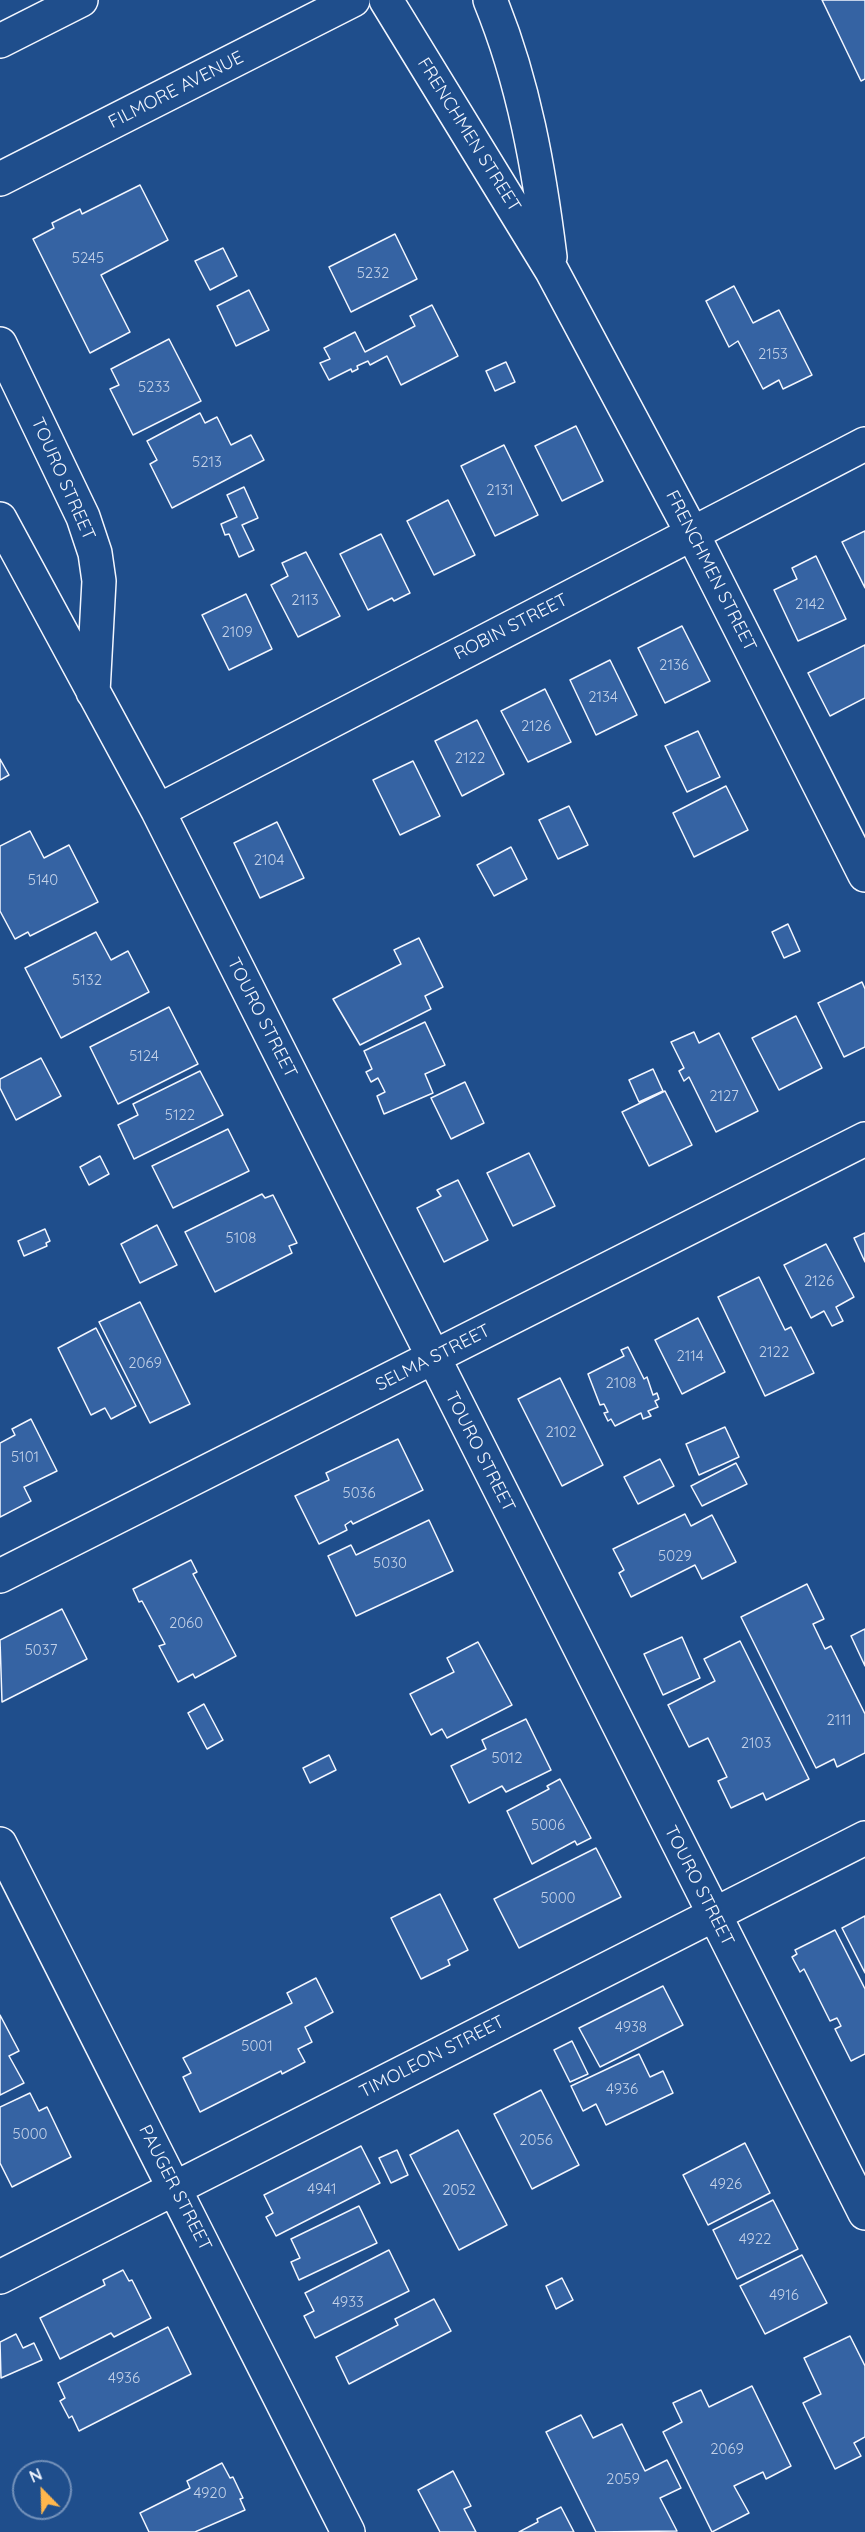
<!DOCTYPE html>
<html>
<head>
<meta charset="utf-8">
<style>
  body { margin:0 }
  #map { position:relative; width:865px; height:2532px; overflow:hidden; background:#1f4e8c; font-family:Quicksand,sans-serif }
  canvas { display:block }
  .north { position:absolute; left:12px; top:2460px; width:60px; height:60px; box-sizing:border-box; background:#1f4e8c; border:2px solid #7391ba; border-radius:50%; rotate:337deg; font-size:16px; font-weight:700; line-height:24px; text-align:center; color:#f2f6ff }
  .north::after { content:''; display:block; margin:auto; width:21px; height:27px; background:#ffb74d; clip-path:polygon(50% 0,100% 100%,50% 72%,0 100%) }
</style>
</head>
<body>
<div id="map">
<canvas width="865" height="2532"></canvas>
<div class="north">N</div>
</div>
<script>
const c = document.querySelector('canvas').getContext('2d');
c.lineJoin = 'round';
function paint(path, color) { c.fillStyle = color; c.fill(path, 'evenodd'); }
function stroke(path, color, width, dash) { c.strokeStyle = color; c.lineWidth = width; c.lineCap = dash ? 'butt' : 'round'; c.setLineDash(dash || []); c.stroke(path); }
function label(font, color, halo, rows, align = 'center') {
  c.font = font + ' Quicksand,sans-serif'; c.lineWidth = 4.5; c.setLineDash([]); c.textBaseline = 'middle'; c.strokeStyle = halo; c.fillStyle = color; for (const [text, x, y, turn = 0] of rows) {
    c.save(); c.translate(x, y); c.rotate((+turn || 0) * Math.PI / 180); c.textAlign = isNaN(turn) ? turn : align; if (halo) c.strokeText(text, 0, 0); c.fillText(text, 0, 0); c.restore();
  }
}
const building = new Path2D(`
  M822 0H865V79L861 81Z
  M140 185 168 240 101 275 130 332 90 353 33 239 54 228 52 223 80 209 82 214Z
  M395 234 417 279 351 312 329 267Z
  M223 248 237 276 210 290 195 261Z
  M734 286 753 323 779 310 812 375 783 389 779 380 763 389 738 341 729 347 706 301Z
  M249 290 269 330 236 346 217 306Z
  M432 305 458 356 401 385 387 356 370 365 368 361 357 366 358 369 352 372 351 369 329 380 320 363 330 359 324 348 355 332 365 352 415 326 410 316Z
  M169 339 201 401 133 435 110 389 119 385 111 369Z
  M506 362 515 382 495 391 486 371Z
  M200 413 205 423 217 417 231 445 251 435 264 460 172 508 150 464 157 460 147 441Z
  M576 426 603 481 562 501 535 446Z
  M504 445 538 515 495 536 461 466Z
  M244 487 258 518 242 525 254 550 239 557 229 534 225 535 221 524 237 517 227 495Z
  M448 500 475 555 434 575 407 521Z
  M865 531V588L842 542Z
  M381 534 410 593 394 601 392 598 368 610 340 554Z
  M306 552 340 616 298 637 271 585 288 576 282 563Z
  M816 556 846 619 798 641 774 590 797 579 792 568Z
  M246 594 272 649 229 670 202 615Z
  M682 626 710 681 665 703 638 648Z
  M865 645V698L830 716 808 673Z
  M610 660 637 715 596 735 570 680Z
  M545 689 571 742 528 762 501 711Z
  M477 720 504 774 462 796 435 741Z
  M698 731 720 777 687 792 665 746Z
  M0 759 9 775 0 780Z
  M413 761 440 816 400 835 373 780Z
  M726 786 748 830 694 857 673 813Z
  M569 806 588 845 558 859 539 820Z
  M277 822 304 878 260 898 234 843Z
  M30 831 44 858 69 845 98 902 30 936 28 932 15 939 0 911V846Z
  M511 847 527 879 494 896 477 865Z
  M788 924 800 951 784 958 772 932Z
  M96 932 111 960 128 951 149 992 61 1038 25 968Z
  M419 938 443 987 425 996 431 1009 360 1045 333 999 401 964 394 950Z
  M862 982 865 989V1047L844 1057 818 1003Z
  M169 1007 198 1064 118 1104 90 1047Z
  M796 1016 822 1068 779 1090 752 1038Z
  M425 1022 445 1065 425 1074 433 1093 384 1114 377 1096 385 1092 378 1078 371 1082 366 1072 372 1069 364 1051Z
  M694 1032 699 1043 719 1033 758 1111 716 1132 689 1077 684 1081 679 1071 684 1068 671 1042Z
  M41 1058 61 1096 16 1120 0 1088V1079Z
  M653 1069 663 1091 639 1102 629 1080Z
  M200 1071 223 1115 134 1159 118 1125 138 1115 133 1104Z
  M465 1082 484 1123 451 1139 431 1098Z
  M665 1091 692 1145 649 1166 622 1112Z
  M228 1129 249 1171 173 1208 152 1166Z
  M529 1153 555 1206 513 1226 487 1173Z
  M100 1156 109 1174 89 1185 80 1167Z
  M458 1180 488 1240 444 1262 417 1208 441 1196 437 1190Z
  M262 1194 265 1198 273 1195 297 1243 289 1246 292 1253 215 1292 185 1232Z
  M157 1225 177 1265 140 1283 121 1244Z
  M45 1229 50 1241 46 1243 47 1246 24 1256 18 1241Z
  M865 1233V1262L854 1238Z
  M826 1244 854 1297 836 1307 843 1321 832 1326 824 1311 811 1318 784 1265Z
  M759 1277 785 1330 791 1327 814 1373 765 1396 718 1297Z
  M140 1302 190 1404 150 1423 99 1322Z
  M698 1318 725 1372 682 1394 655 1340Z
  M96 1328 136 1406 111 1419 105 1408 91 1415 58 1348Z
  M628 1347 644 1379 647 1377 653 1395 657 1393 659 1399 655 1401 658 1407 648 1411 651 1416 643 1419 641 1413 615 1426 611 1419 608 1421 604 1413 608 1412 604 1404 600 1405 588 1374 624 1356 621 1350Z
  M560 1378 603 1465 562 1486 518 1399Z
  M31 1419 57 1471 24 1487 31 1501 0 1517V1443L15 1435 12 1429Z
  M725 1427 739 1457 699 1475 686 1444Z
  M398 1439 423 1490 353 1524 351 1521 345 1525 347 1530 319 1544 295 1496 329 1480 326 1473Z
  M660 1459 674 1486 638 1504 624 1477Z
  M736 1463 747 1484 702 1506 691 1486Z
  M685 1514 691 1526 712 1515 736 1562 702 1579 695 1565 631 1597 619 1573 624 1570 613 1549Z
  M429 1520 453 1571 356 1616 328 1556 351 1545 356 1555Z
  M191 1560 197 1572 193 1574 236 1656 195 1678 193 1674 178 1682 159 1646 165 1644 142 1601 139 1602 133 1589Z
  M807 1584 824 1619 813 1624 825 1649 831 1646 865 1714V1753L837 1767 834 1759 816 1768 741 1617Z
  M62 1609 87 1659 2 1702 0 1640Z
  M865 1629V1666L851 1636Z
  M682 1637 700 1678 663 1695 644 1654Z
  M740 1641 809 1779 766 1800 763 1793 731 1808 718 1781 727 1777 708 1738 689 1747 668 1705 715 1681 704 1659Z
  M478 1642 512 1705 447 1738 442 1729 431 1735 410 1694 454 1672 447 1658Z
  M204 1704 223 1740 207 1749 188 1713Z
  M526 1719 551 1770 506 1792 502 1786 469 1803 451 1766 486 1749 482 1740Z
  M329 1755 336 1770 310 1783 303 1768Z
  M560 1779 591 1838 577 1845 575 1841 532 1864 507 1811 549 1789 547 1786Z
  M596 1848 621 1897 519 1948 494 1899Z
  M440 1894 468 1950 448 1960 450 1965 421 1979 391 1918Z
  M865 1916V1973L842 1928Z
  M835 1930 865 1989V2054L851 2061 835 2029 841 2026 837 2018 830 2021 804 1969 800 1972 792 1957 797 1954 795 1950Z
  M316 1978 333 2012 305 2027 312 2042 298 2049 305 2062 282 2074 281 2071 200 2112 183 2077 191 2073 183 2058 292 2003 287 1993Z
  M663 1986 683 2025 600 2067 579 2028Z
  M0 2015 19 2051 9 2056 24 2083 0 2095Z
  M572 2041 588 2074 570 2082 554 2050Z
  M639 2054 650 2077 663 2071 673 2093 606 2125 596 2104 583 2111 571 2086Z
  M541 2090 579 2165 532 2189 494 2114Z
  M30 2093 39 2111 47 2107 71 2157 12 2187 0 2163V2107Z
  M458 2130 507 2225 459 2250 410 2155Z
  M745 2143 770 2193 708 2225 683 2175Z
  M361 2146 380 2183 276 2236 266 2217 273 2213 264 2195Z
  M397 2150 408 2175 391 2183 379 2158Z
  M773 2200 798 2249 737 2279 713 2230Z
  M359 2206 377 2243 299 2280 291 2262 300 2258 291 2239Z
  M389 2250 409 2291 315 2338 304 2316 314 2311 305 2293Z
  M802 2255 827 2303 765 2334 740 2286Z
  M123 2270 129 2281 132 2280 151 2318 114 2337 111 2333 60 2359 40 2318 105 2285 103 2280Z
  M562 2278 573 2300 556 2309 546 2286Z
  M434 2299 451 2331 349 2384 336 2357 398 2325 395 2319Z
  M168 2327 191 2374 79 2431 72 2416 69 2418 60 2401 65 2398 58 2383Z
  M16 2334 23 2348 34 2343 42 2360 1 2378 0 2342Z
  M850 2336 865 2366V2437L854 2443 861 2456 835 2469 803 2403 821 2394 804 2358Z
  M752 2386 791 2466 766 2479 763 2472 734 2486 749 2513 712 2532 663 2432 682 2422 673 2403 701 2390 709 2407Z
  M581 2415 593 2438 622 2424 645 2471 667 2460 681 2488 660 2498 677 2531 596 2532 546 2432Z
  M222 2463 230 2478 233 2477 243 2498 240 2499 245 2510 195 2532H149L140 2513 190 2488 187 2481Z
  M453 2471 471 2506 464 2509 476 2532H440L418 2490Z
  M561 2507 574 2532H519L538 2522 537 2519Z`);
paint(building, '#3563a3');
stroke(building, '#f2f6ff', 1.5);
const street = new Path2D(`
  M386 0 552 271 692 533 865 875
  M490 0C524 83 539 169 550 257
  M0 344 83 517 95 553 99 581 93 692
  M0 519 158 811 865 2213
  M158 811 865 444
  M0 1576 865 1139
  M0 1844 348 2532
  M0 2277 865 1838`);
const secondary = new Path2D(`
  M0 41 81 0
  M0 179 353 0`);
stroke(street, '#f2f6ff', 36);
stroke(secondary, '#f2f6ff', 36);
stroke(street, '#1f4e8c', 33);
stroke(secondary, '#1f4e8c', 33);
label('15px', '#c3d1e8', null, [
  ["5245",88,258],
  ["5232",373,273],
  ["2153",773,354],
  ["5233",154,387],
  ["5213",207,462],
  ["2131",500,490],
  ["2113",305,600],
  ["2142",810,604],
  ["2109",237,632],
  ["2136",674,665],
  ["2134",603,697],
  ["2126",536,726],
  ["2122",470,758],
  ["2104",269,860],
  ["5140",43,880],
  ["5132",87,980],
  ["5124",144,1056],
  ["2127",724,1096],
  ["5122",180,1115],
  ["5108",241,1238],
  ["2126",819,1281],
  ["2122",774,1352],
  ["2114",690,1356],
  ["2069",145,1363],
  ["2108",621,1383],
  ["2102",561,1432],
  ["5101",25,1457],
  ["5036",359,1493],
  ["5029",675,1556],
  ["5030",390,1563],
  ["2060",186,1623],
  ["5037",41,1650],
  ["2111",839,1720],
  ["2103",756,1743],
  ["5012",507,1758],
  ["5006",548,1825],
  ["5000",558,1898],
  ["4938",631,2027],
  ["5001",257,2046],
  ["4936",622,2089],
  ["5000",30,2134],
  ["2056",536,2140],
  ["4926",726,2184],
  ["4941",322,2189],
  ["2052",459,2190],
  ["4922",755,2239],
  ["4916",784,2295],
  ["4933",348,2302],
  ["4936",124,2378],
  ["2069",727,2449],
  ["2059",623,2479],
  ["4920",210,2493]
]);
label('18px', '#f2f6ff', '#1f4e8c', [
  ["FILMORE AVENUE",176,90,-27],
  ["FRENCHMEN STREET",469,135,58],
  ["TOURO STREET",63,479,66],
  ["FRENCHMEN STREET",711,571,63],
  ["ROBIN STREET",511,627,-27],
  ["TOURO STREET",262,1018,63],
  ["SELMA STREET",433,1358,-27],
  ["TOURO STREET",480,1452,63],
  ["TOURO STREET",699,1886,63],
  ["TIMOLEON STREET",432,2057,-27],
  ["PAUGER STREET",175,2188,63]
]);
</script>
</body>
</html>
